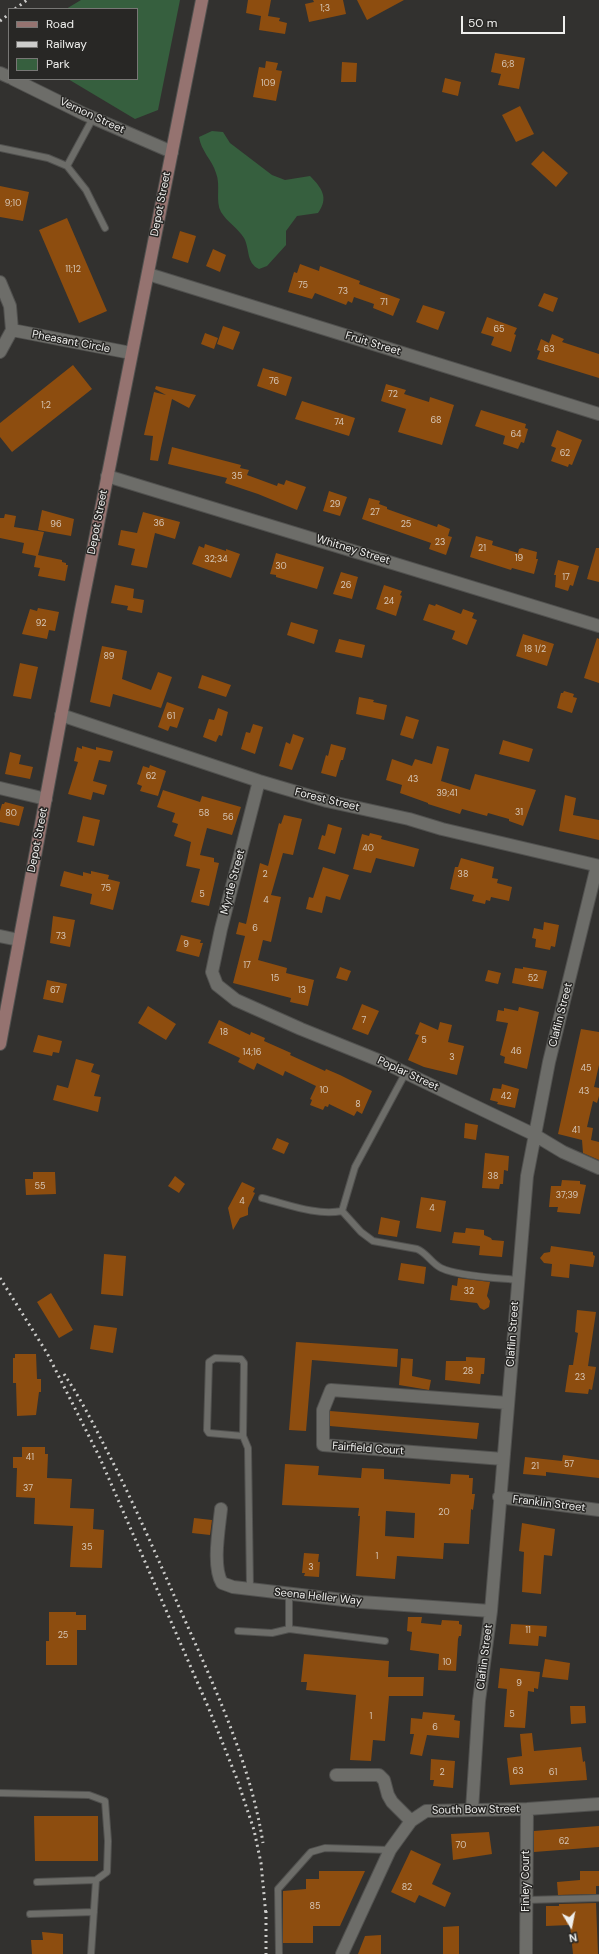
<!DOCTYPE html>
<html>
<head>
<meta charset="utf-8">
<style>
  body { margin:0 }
  #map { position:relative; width:599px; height:1954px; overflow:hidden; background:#32312f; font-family:"DM Sans",sans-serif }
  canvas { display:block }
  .legend { position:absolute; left:8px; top:8px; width:130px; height:72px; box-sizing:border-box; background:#282725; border:1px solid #787775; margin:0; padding:5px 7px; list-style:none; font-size:12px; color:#efefed }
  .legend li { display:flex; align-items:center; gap:8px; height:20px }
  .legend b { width:20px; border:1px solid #787775 }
  .north { position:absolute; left:551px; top:1906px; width:40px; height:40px; -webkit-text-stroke:3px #282725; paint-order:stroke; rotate:170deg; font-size:11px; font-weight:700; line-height:16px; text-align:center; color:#efefed }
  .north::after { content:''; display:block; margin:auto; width:14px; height:18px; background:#efefed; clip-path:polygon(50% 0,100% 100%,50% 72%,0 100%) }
  .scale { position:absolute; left:461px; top:16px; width:104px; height:18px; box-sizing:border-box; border:2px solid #efefed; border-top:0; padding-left:5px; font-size:12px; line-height:14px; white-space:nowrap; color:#efefed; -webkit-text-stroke:3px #282725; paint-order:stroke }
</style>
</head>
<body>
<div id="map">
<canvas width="599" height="1954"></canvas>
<ul class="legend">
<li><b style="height:5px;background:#957370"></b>Road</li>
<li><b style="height:5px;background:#cdcdcb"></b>Railway</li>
<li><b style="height:11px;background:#365f3e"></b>Park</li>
</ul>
<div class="north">N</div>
<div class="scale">50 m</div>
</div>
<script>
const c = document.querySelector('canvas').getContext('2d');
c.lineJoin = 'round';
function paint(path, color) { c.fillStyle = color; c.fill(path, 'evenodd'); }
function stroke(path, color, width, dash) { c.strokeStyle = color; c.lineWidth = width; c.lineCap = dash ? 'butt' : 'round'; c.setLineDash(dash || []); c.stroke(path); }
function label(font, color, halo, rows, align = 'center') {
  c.font = font + ' "DM Sans",sans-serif'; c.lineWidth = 3; c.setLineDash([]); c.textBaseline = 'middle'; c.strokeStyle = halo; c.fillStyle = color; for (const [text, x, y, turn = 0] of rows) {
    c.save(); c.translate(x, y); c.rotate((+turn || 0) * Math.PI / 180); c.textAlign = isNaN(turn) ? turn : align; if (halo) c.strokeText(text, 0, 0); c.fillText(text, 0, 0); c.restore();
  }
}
paint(new Path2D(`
  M81 0H180L158 110 135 119 68 79H137V9H66Z
  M212 131 223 132 230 143 272 175 285 180 310 176C322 188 329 198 318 213L297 216 286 231V245L267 266 259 269C246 263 250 249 244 238 238 228 227 222 221 212 215 201 221 185 216 173 212 160 201 151 199 137Z`), '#365f3e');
paint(new Path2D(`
  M248 0H271L268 16 280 18 279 21 287 23 285 34 259 30 261 16 246 13Z
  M313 0H343L346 14 309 22 305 4 314 2Z
  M357 0H404L367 20Z
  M495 53 525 58 519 89 498 85 501 74 491 72Z
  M266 61 278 63 276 70 282 71 276 101 253 97 259 67 265 68Z
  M342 62 357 63 356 82H341Z
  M445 78 461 82 458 96 442 92Z
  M520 106 534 134 516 142 502 115Z
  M543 151 568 173 556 187 531 164Z
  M0 186 29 192 23 221 0 217Z
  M67 218 107 311 79 323 39 230Z
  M180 231 196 236 188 263 172 258Z
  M213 249 226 255 220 272 206 266Z
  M300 264 319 271 320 266 360 281 359 284 400 299 393 316 373 308 374 304 354 297 352 303 348 301 346 305 315 293 312 299 288 292 294 272 297 273Z
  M544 293 558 298 553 312 538 306Z
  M423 305 445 312 438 330 416 322Z
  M487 317 517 328 514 334 516 335 511 352 491 345 494 337 481 333Z
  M223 326 240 332 233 350 217 344Z
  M205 333 218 338 214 349 201 344Z
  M552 334 564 339 562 342 599 354V378L537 359 540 351 537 350 541 339 549 343Z
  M73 365 92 389 12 452 0 437V423Z
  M263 368 292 377 286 396 257 386Z
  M386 384 406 390 404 394 429 402 430 397 454 405 442 445 398 432 406 409 381 401Z
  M156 386 196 395 189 408 172 399 158 461 150 460 153 436 144 435 154 392 166 395 155 389Z
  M302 401 355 418 349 436 295 419Z
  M481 410 526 424 525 428 528 429 524 443 521 442 518 449 503 444 505 436 475 426Z
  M557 430 582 440 572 465 569 464 568 467 551 461 556 448 551 446Z
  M172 447 241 465 240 468 249 470 247 475 277 486 278 483 284 485 286 480 306 487 297 510 258 494 225 483 227 478 168 464Z
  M329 491 347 497 340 516 323 511Z
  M369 498 380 501 379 504 387 507V509L437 527 438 524 450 529 448 536 452 537 446 555 429 549 431 543 362 519Z
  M42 510 74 519 71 536 38 530Z
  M143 512 180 522 175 539 155 533 147 568 131 565 135 549 118 545 121 530 137 533Z
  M5 514 16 516 14 527 44 532 38 555 62 560V562L66 563V565H68L65 581 38 576 40 568 34 567 36 556 22 553 24 543 0 538V518H4Z
  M476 536 493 541 492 545 518 553 519 549 522 548 537 552 536 559H538L534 574 512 568 511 570 470 557Z
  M205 544 226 551V549L240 554 231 578 192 564 199 546 204 548Z
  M596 548H599V582L587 579Z
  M276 553 324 567 317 589 276 577V575L270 574Z
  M558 560 579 566 573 586 570 585 568 591 555 587 556 575H554Z
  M341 572 358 577 352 599 333 594Z
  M115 585 134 589 133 598 144 600 142 613 127 610 128 606 111 603Z
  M384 585 402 591 400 595 402 596 396 616 376 609Z
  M429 604 435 606 436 604 461 614 463 609 474 613 472 618 477 620 467 645 452 639 455 631 423 620Z
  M38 608 59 612 55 631 49 630 47 639 22 634 30 609 37 611Z
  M291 622 318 630 314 644 287 635Z
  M523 634 554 644 547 666 516 656Z
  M597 638 599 639V683L584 678Z
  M339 639 365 645 362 658 335 652Z
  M102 646 127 651 122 679 151 690 158 672 172 677 161 708 113 694 110 707 90 702Z
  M20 663 38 667 31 699 13 696Z
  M202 675 231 685 226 697 198 688Z
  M564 691 574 694 573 697 577 698 572 713 557 708 561 693H563Z
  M359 697 374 700 373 702 387 705 384 720 356 714Z
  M167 702 184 708 177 728 170 726 168 731 158 727Z
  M218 708 228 712 222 736 219 735 216 742 203 737 209 719 214 720Z
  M406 716 419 720 413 739 400 735Z
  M253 724 263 727 255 754 241 749 246 732 250 733Z
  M293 734 304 738 292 770 279 766 286 742 290 744Z
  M503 740 533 749 529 762 499 754Z
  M331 744 346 748 343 760H341L336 777 321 773 326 755 328 756Z
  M82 746 96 750V747L113 751 110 762 99 760 93 781 107 785 104 795 93 792 91 800 68 794 78 762 74 761 77 747 82 749Z
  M437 746 449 749 441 781 470 790 475 774 536 790 523 826 509 821V819L488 813 487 816 462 809 460 814 428 804V803L400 793 402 785 386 780 392 759 412 766 415 759 432 764Z
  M10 752 21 755 19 764 33 767 30 779 5 774Z
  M150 765 166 771 158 796 140 791 142 786 137 784 143 766 149 768Z
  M163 790 200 802 202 796 241 807 232 835 207 828 200 855 214 858V862L219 863 209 906 191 902 200 869 186 866 191 842 174 836 178 824 172 822 175 813 157 807Z
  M565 795 576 798 573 815 599 820V840L559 831Z
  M5 802 24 807 19 826 0 822V811L2 804H4Z
  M284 815 302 819 293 855 283 853 271 895 281 897 271 942 263 940 258 960 287 968 286 973 314 980 308 1006 290 1002 291 998 233 983 245 936 236 934 239 922 246 924 260 863 268 866 279 823 281 824Z
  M83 816 100 820 94 846 77 842Z
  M328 824 342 828 335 854 318 849 322 835 325 836Z
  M370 833 382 836 381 839 419 849 414 867 376 858 371 873 353 869 362 834 369 836Z
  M461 858 494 867 492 878 498 879 497 883 512 887 509 901 491 897 490 901 486 900 485 904 472 901 474 895 450 889 455 867H458Z
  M323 867 349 875 340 900 326 896 322 913 306 909 309 897 313 898Z
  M64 871 83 876V872L91 874V871L109 875 108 879 120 882 113 910 90 904 92 894 60 886Z
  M53 916 75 920 70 947 50 943Z
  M544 922 559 925 555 947 551 946 550 950 535 947 536 939 532 938 534 928 543 930Z
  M181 935 201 940 200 943H203L199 957 176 951Z
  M340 967 351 971 347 981 336 978Z
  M523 967 547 971 543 989 512 983 515 968 523 969Z
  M488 970 501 973 498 984 485 981Z
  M47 980 67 984 63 1003 43 999Z
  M362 1004 379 1011 368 1035 352 1029Z
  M148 1006 176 1024 166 1040 138 1023Z
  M519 1007 539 1012 527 1069 504 1063 505 1057 500 1055 508 1023 496 1021 498 1010 504 1011V1008L518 1011Z
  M219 1020 250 1035 251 1032 265 1038 264 1041 291 1053 290 1055 325 1071 326 1069 340 1075 372 1091 362 1114 357 1111 354 1116 329 1104 328 1107 325 1106 323 1110 310 1105 312 1100 310 1099 316 1086 285 1071 283 1076 257 1063 254 1070 238 1062 240 1058 208 1043Z
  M420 1022 438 1030 440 1022 452 1025 448 1042 464 1046 457 1075 424 1067 408 1060 419 1035 415 1034Z
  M581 1029 599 1032V1065L594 1087 599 1088V1096L597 1103 593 1101 587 1127 593 1128 591 1140 599 1142V1160L583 1153 582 1140 558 1134Z
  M38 1035 62 1041 59 1053 53 1052 52 1056 33 1052Z
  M76 1059 94 1064 91 1072 100 1075 94 1096 101 1097 98 1112 53 1100 57 1085 68 1088Z
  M502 1084 519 1089 515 1108 497 1104 498 1102 490 1100 493 1088 501 1089Z
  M465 1123 478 1125 476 1140 464 1138Z
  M277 1138 289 1143 284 1154 272 1149Z
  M485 1153 509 1156 508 1171 504 1170 503 1184H500L499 1189 482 1188Z
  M33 1172H55L56 1194 26 1195 25 1179H33Z
  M175 1176 185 1184 179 1193 168 1186Z
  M562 1180 580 1181V1184L586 1185 580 1214 557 1212 558 1207H549L551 1186H561Z
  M242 1182 255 1188 253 1192 255 1193 248 1208V1215L240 1218 233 1230 228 1208Z
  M421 1197 446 1201 441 1232 416 1228Z
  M381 1217 400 1221 397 1237 378 1234Z
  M466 1228 484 1230V1235L491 1238 492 1240 504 1241 502 1257 479 1255 480 1246 452 1243 454 1232 465 1233Z
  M551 1246 593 1252V1255L595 1256 593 1267 570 1264 569 1278 551 1276 552 1264 544 1263 540 1258 544 1253 550 1252Z
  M104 1254 126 1256 123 1296 101 1294Z
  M401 1263 426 1267 424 1284 398 1280Z
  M458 1278 490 1282 487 1296 490 1301 489 1307 484 1310 480 1308 477 1303 450 1300 452 1285 457 1286Z
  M51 1293 73 1330 59 1338 37 1302Z
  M577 1310 596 1312 588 1366 596 1367 592 1390 589 1389 588 1394 565 1392 569 1365H573L578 1333 575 1332Z
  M94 1325 117 1328 113 1353 90 1349Z
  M296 1342 398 1349 397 1367 312 1360 306 1431 289 1430Z
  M15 1354H36L37 1379H41V1392H39L36 1415 17 1416 16 1383H13V1358H15Z
  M466 1357 485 1358 484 1374H481L480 1384 445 1380 446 1361H466Z
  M401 1358 413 1359 412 1376 431 1380 429 1390 399 1385Z
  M330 1411 479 1423 477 1439 330 1426Z
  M22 1447H45V1454H48L47 1478 72 1479 70 1508 94 1509 93 1529 104 1530 102 1568 70 1567 73 1526 34 1524 35 1498 16 1497 17 1468H13V1457H22Z
  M563 1455 599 1460V1478L546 1472V1476L523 1474 525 1457 562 1461Z
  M285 1464 319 1466 318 1475 361 1478 362 1468 384 1469V1479L450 1484 451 1474 469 1475V1478H473L472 1494H475L473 1510 471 1509 469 1544 444 1543 443 1559 397 1556 395 1579 356 1576 360 1516H358L359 1508 282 1505ZM386 1511 415 1513 414 1538 385 1536Z
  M194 1518 212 1520 210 1535 192 1533Z
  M522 1523 555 1529 552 1556 544 1555 541 1594 522 1592 524 1552 519 1551Z
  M304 1553 319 1554 318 1562H320L319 1577 304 1576 305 1573H302Z
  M49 1612H76V1615H86V1630H77V1665H46V1641H49Z
  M408 1617H422L421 1623 441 1625 442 1620 459 1621V1624L462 1625 461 1636H459L458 1639 456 1671 438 1670 439 1654 410 1650 412 1632 407 1631Z
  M511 1624 547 1626 546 1637 539 1636 538 1646 509 1644Z
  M304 1654 389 1661 388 1677H424L423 1696H389L385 1741 373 1740 371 1761 350 1760 356 1695 306 1690 307 1682H301Z
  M545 1659 570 1663 568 1680 542 1677Z
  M500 1668 540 1672 538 1689 534 1688V1692L528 1691 525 1728 504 1727 507 1689 498 1688Z
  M570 1706H585L586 1723 571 1724Z
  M423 1712 455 1715 454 1720 460 1721 459 1738 427 1735 422 1756 410 1754 414 1734H410L411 1718 422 1719Z
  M532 1733 534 1751 581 1747 583 1762 585 1761 587 1780 510 1785 507 1758 522 1756 520 1734Z
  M431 1759 455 1761 453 1788 433 1786 434 1780H430Z
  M34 1816H98V1861H35Z
  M599 1826V1847L534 1852V1831Z
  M489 1832 492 1854 453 1860 451 1834Z
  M411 1850 441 1864 432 1884 451 1893 445 1907 419 1895 415 1903 391 1892Z
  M319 1871H365L340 1926H313V1943H283V1891L306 1889V1879H319Z
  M580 1871H599V1886H596V1894L558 1895 557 1882 580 1880Z
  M596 1903 598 1954H573L570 1925 546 1926V1906H559V1904Z
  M459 1926V1954H443V1927Z
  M42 1932 63 1934V1954H32L31 1940H43Z
  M381 1935V1954H358L365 1936Z`), '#8d4d0f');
const lane = new Path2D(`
  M93 118 67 166 86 190 105 228
  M0 148 48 158 67 166
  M262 1198C287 1204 316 1216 342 1211L355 1167 406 1072
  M342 1211 361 1232 373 1241 417 1249C427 1253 431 1263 441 1268 457 1276 498 1278 517 1280
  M243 1436 209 1433 207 1430 209 1362 215 1358 241 1359 244 1363 243 1436 248 1448 250 1589
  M289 1594V1629L385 1641
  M238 1631 272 1633 289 1629
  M0 1793 89 1795 105 1801 108 1841 107 1872 96 1880 37 1882
  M526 1900 599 1898
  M30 1914 94 1912
  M91 1954 96 1880
  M279 1954 278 1889 311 1852 325 1848 390 1850`);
const street = new Path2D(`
  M0 73 9 77
  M13 79 84 114 172 152
  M148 274 599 414
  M0 282 10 306 12 330 0 352
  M12 330 131 353
  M107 476 599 626
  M61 715 259 781 327 801 409 819 442 829 599 866
  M259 781 221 929 212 972 217 985 236 1000 301 1029 383 1062 533 1134 563 1152 599 1168
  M0 788 46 799
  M0 936 19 940
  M503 1459 323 1445V1410L331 1390 508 1403
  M499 1497 599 1510
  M221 1509C219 1529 212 1566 222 1583L233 1587 361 1602 491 1611
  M336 1775H379L384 1780 388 1795 392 1802 411 1821
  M472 1810 479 1701 491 1611 527 1176 549 1062 597 866
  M342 1954 390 1850 411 1821 426 1811 527 1809 599 1804
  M526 1954 527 1809`);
const secondary = new Path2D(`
  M0 1044 81 610 202 0`);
stroke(lane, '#51514f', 8);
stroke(street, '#51514f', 14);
stroke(secondary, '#51514f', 14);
stroke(lane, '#6d6d69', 6);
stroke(street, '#6d6d69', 12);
stroke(secondary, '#957370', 12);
stroke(new Path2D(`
  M15 9 27 0
  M0 21 9 14
  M0 1278 47 1353 99 1456 209 1709 237 1779 254 1830 261 1863 266 1916
  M64 1374C79 1396 92 1421 104 1445 129 1493 151 1543 173 1593 208 1674 249 1755 263 1843
  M266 1911V1954`), '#cdcdcb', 3, [2, 4]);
label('9px', '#d6c6b6', null, [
  ["1;3",325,9],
  ["6;8",508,65],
  ["109",268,84],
  ["9;10",13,204],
  ["11;12",73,270],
  ["75",303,286],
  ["73",343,292],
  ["71",384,303],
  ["65",499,330],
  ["63",549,350],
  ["76",274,382],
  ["72",393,395],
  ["1;2",46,406],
  ["68",436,421],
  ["74",339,423],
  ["64",516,435],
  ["62",565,454],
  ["35",237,477],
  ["29",335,505],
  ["27",375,513],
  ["36",159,524],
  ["96",56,525],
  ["25",406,525],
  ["23",440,543],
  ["21",482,549],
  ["19",519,559],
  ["32;34",216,560],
  ["30",281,567],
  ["17",566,578],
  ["26",346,586],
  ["24",389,602],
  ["92",41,624],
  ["18 1/2",535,650],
  ["89",109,657],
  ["61",171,717],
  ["62",151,777],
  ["43",413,780],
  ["39;41",447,794],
  ["31",519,813],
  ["80",11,814],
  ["58",204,814],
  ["56",228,818],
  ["40",368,849],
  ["2",265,875],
  ["38",463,875],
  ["75",106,889],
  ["5",202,895],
  ["4",266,901],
  ["6",255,929],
  ["73",61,937],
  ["9",186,945],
  ["17",247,966],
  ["15",275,979],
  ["52",533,979],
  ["67",55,991],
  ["13",302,991],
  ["7",364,1021],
  ["18",224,1033],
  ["5",424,1041],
  ["46",516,1052],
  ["14;16",252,1053],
  ["3",452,1058],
  ["45",586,1069],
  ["10",324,1091],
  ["43",584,1092],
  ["42",506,1097],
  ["8",358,1105],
  ["41",576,1131],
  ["38",493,1177],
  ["55",40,1187],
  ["37;39",567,1196],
  ["4",242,1202],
  ["4",432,1209],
  ["32",469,1292],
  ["28",468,1372],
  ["23",580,1378],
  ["41",30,1458],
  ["57",569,1465],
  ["21",535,1467],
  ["37",28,1489],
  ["20",444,1513],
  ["35",87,1548],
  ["1",377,1557],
  ["3",311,1568],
  ["11",528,1631],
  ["25",63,1636],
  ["10",447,1663],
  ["9",519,1684],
  ["5",512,1715],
  ["1",371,1717],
  ["6",435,1728],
  ["63",518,1772],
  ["2",442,1773],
  ["61",553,1773],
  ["62",564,1842],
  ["70",461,1846],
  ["82",407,1888],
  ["85",315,1907]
]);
label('11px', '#efefed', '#282725', [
  ["Vernon Street",92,116,25],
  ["Depot Street",161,204,-79],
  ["Pheasant Circle",71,342,11],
  ["Fruit Street",373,344,17],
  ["Depot Street",98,522,-79],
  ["Whitney Street",353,550,17],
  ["Forest Street",327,800,14],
  ["Depot Street",38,840,-79],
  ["Myrtle Street",233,882,-75],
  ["Claflin Street",561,1015,-76],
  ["Poplar Street",408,1074,25],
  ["Claflin Street",513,1334,-86],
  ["Fairfield Court",368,1449,4],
  ["Franklin Street",549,1504,7],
  ["Seena Heller Way",318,1597,6],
  ["Claflin Street",485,1657,-83],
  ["South Bow Street",476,1810,-1],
  ["Finley Court",526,1881,-90]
]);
</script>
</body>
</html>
